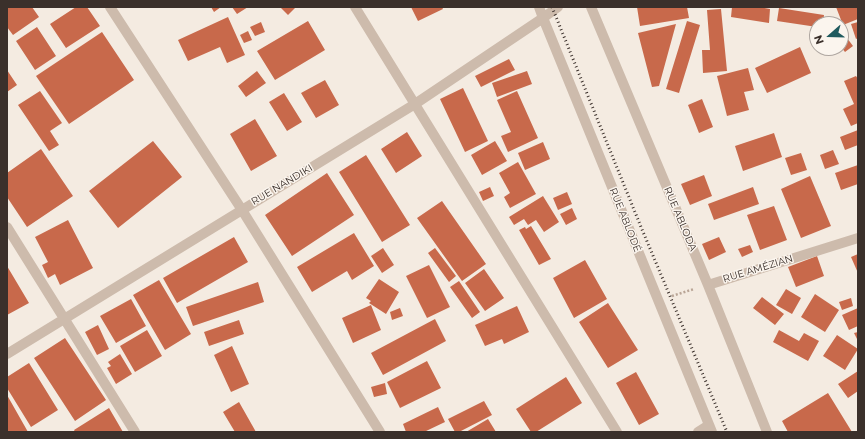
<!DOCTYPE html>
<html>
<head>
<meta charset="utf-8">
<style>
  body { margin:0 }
  #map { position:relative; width:865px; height:439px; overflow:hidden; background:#f4ebe1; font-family:Montserrat,sans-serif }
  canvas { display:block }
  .frame { position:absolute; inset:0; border:8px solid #3b302b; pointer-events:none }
  .north { position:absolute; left:809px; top:16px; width:40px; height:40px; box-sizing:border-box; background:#fbf5ee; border:1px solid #aea6a0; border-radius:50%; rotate:250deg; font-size:11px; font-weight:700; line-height:16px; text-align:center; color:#3b302b }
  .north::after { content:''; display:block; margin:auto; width:14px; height:18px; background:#1f5a5e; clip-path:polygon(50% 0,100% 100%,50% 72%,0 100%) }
</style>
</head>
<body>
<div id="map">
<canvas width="865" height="439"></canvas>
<div class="frame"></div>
<div class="north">N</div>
</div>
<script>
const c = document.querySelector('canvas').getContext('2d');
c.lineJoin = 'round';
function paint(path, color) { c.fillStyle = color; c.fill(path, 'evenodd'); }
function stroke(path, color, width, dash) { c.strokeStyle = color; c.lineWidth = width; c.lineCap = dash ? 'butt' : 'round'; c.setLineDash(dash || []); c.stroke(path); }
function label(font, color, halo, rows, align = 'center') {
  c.font = font + ' Montserrat,sans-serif'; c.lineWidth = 3; c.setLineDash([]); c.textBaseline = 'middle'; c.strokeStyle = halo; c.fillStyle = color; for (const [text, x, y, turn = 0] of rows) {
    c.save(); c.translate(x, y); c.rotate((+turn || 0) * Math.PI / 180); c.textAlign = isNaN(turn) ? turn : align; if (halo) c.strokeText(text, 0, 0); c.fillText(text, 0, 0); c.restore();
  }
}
paint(new Path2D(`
  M7 7H32L39 17 13 35 7 27Z
  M76 7H87L100 26 66 48 50 24Z
  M211 7H221L214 12Z
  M232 7H248L237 14Z
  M280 7H296L288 15Z
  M411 7H442L443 9 418 21Z
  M637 7H687L689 18 640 26Z
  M732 7H759L770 9 769 23 731 17Z
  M836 7H858V19L843 25Z
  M779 8 824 15 823 24H817V27L777 21Z
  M721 9 727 71 703 73 702 50H710L707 10Z
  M228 17 245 55 227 63 220 47 188 61 178 40Z
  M308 21 325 50 275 80 257 51Z
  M687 21 700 25 679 93 666 89Z
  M261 22 265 32 255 36 250 27Z
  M858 22V38L856 39 851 24Z
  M676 24 659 86 652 87 638 33Z
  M37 27 56 56 35 70 16 41Z
  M841 30 853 46 845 52 841 47Z
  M248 31 252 40 244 43 240 35Z
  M102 32 134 80 69 124 36 76Z
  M800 47 811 73 767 93 755 68Z
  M509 59 515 70 481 87 475 76Z
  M748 68 754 90 744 92 749 110 727 116 717 76Z
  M7 70 17 85 7 92Z
  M257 71 266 83 246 97 238 86Z
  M527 71 532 84 497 97 492 83Z
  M856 76 858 79V123L851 126 843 109 854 104 844 81Z
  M325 80 339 105 316 118 301 93Z
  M463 88 488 141 465 152 440 99Z
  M40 91 62 123 50 131 59 145 49 151 18 105Z
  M517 91 538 138 508 152 501 136 511 132 497 100Z
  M284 93 302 122 287 131 269 102Z
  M702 99 713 127 699 133 688 105Z
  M255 119 277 156 251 171 230 134Z
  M858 130V145L845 150 840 137Z
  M407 132 422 156 396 173 381 149Z
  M774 133 782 157 743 171 735 146Z
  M153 141 182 177 118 228 89 191Z
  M495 141 507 161 482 175 471 155Z
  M543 142 550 159 525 170 518 153Z
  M41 149 73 196 27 227 7 197V173Z
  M833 150 839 164 825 169 820 155Z
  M801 153 807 170 791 175 785 158Z
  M366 155 410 225 382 242 339 172Z
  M518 162 536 194 510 208 504 197 510 193 499 173Z
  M858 165V184L841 190 835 173Z
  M327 173 354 215 292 256 265 215Z
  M704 175 712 196 690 205 681 184Z
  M810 176 831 226 801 238 781 189Z
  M490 187 494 196 483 201 479 192Z
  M753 187 759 204 714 220 708 204Z
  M567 192 572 204 558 210 553 198Z
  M543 196 559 222 544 232 536 220 528 225 524 219 514 225 509 217Z
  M442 201 486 264 462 281 417 218Z
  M774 206 787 240 760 250 747 215Z
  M572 208 577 219 566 225 560 214Z
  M68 220 93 268 60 285 55 274 48 278 42 265 48 262 35 237Z
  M531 226 551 259 539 265 519 230 525 227 526 229Z
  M354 233 374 266 352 280 347 271 312 292 297 267Z
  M234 237 248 262 177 303 163 278Z
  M719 237 726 252 709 260 702 244Z
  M750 245 753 252 742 257 738 249Z
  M383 248 394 265 382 273 371 256Z
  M435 248 456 276 449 282 428 253Z
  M858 254V273L851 257Z
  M817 256 824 276 796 287 788 267Z
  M585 260 607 299 574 318 553 278Z
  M429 265 450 307 427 318 406 276Z
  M7 266 29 303 7 315Z
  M484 269 504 298 485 311 465 283Z
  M379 279 399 292 386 314 369 303 371 301 366 298Z
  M159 280 191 334 165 350 133 295Z
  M459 281 480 312 472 318 450 287Z
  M258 282 264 302 193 326 186 307Z
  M786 289 801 298 792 314 776 305Z
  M815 294 839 310 825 332 801 317Z
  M762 297 784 314 775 325 753 308Z
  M851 298 853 306 842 310 839 302Z
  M131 299 146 326 116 343 100 316Z
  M608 303 638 350 608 368 579 322Z
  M371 305 381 330 353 343 342 318Z
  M517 306 529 332 504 344 502 339 485 346 475 325Z
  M400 308 403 316 392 320 390 312Z
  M858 308V326L849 330 842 315Z
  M435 319 446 341 383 375 371 353Z
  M239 320 244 334 209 346 204 332Z
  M98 325 109 349 97 355 85 332Z
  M147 330 162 356 135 372 120 346Z
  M779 330 799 341 804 333 819 341 808 361 773 342Z
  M858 332V341L854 333Z
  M837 335 858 349 845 370 823 356Z
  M65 338 106 400 75 421 34 358Z
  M232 346 249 384 231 392 214 355Z
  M120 354 132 374 116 384 107 368 111 366 108 362Z
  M427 361 441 388 400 408 387 382Z
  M29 363 58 410 31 427 7 388V377Z
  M858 371V391L848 398 838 384Z
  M636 372 659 414 639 425 616 383Z
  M566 377 582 403 536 432H531L516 409Z
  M385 383 387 394 374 397 371 387Z
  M828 393 852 432H788L782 421Z
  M7 395 28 432H7Z
  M484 401 492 415 459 432H455L448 419Z
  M239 402 256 432H235L223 412Z
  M438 407 445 422 424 432H406L403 424Z
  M109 408 123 432H75L74 430Z
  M488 419 496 432H466Z`), '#c8694b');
stroke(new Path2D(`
  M672 296 694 289`), '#b9a596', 2.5, [2, 2]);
stroke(new Path2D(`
  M110 7 242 210 380 432
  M355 7 617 432
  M539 7 543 18 712 432
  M591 7 708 285 767 432
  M7 227 135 432
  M708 285 858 238
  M7 354 415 104 543 18 558 7
  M698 432 709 425`), '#cdbbac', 10);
stroke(new Path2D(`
  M552 7 641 227 727 432`), '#3b302b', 3, [1, 3]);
label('10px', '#3b302b', '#fbf5ee', [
  ["RUE NANDIKI",282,185,-31],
  ["RUE ABLODA",680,219,67],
  ["RUE ABLODÉ",625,220,68],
  ["RUE AMÉZIAN",758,269,-17]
]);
</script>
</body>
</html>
